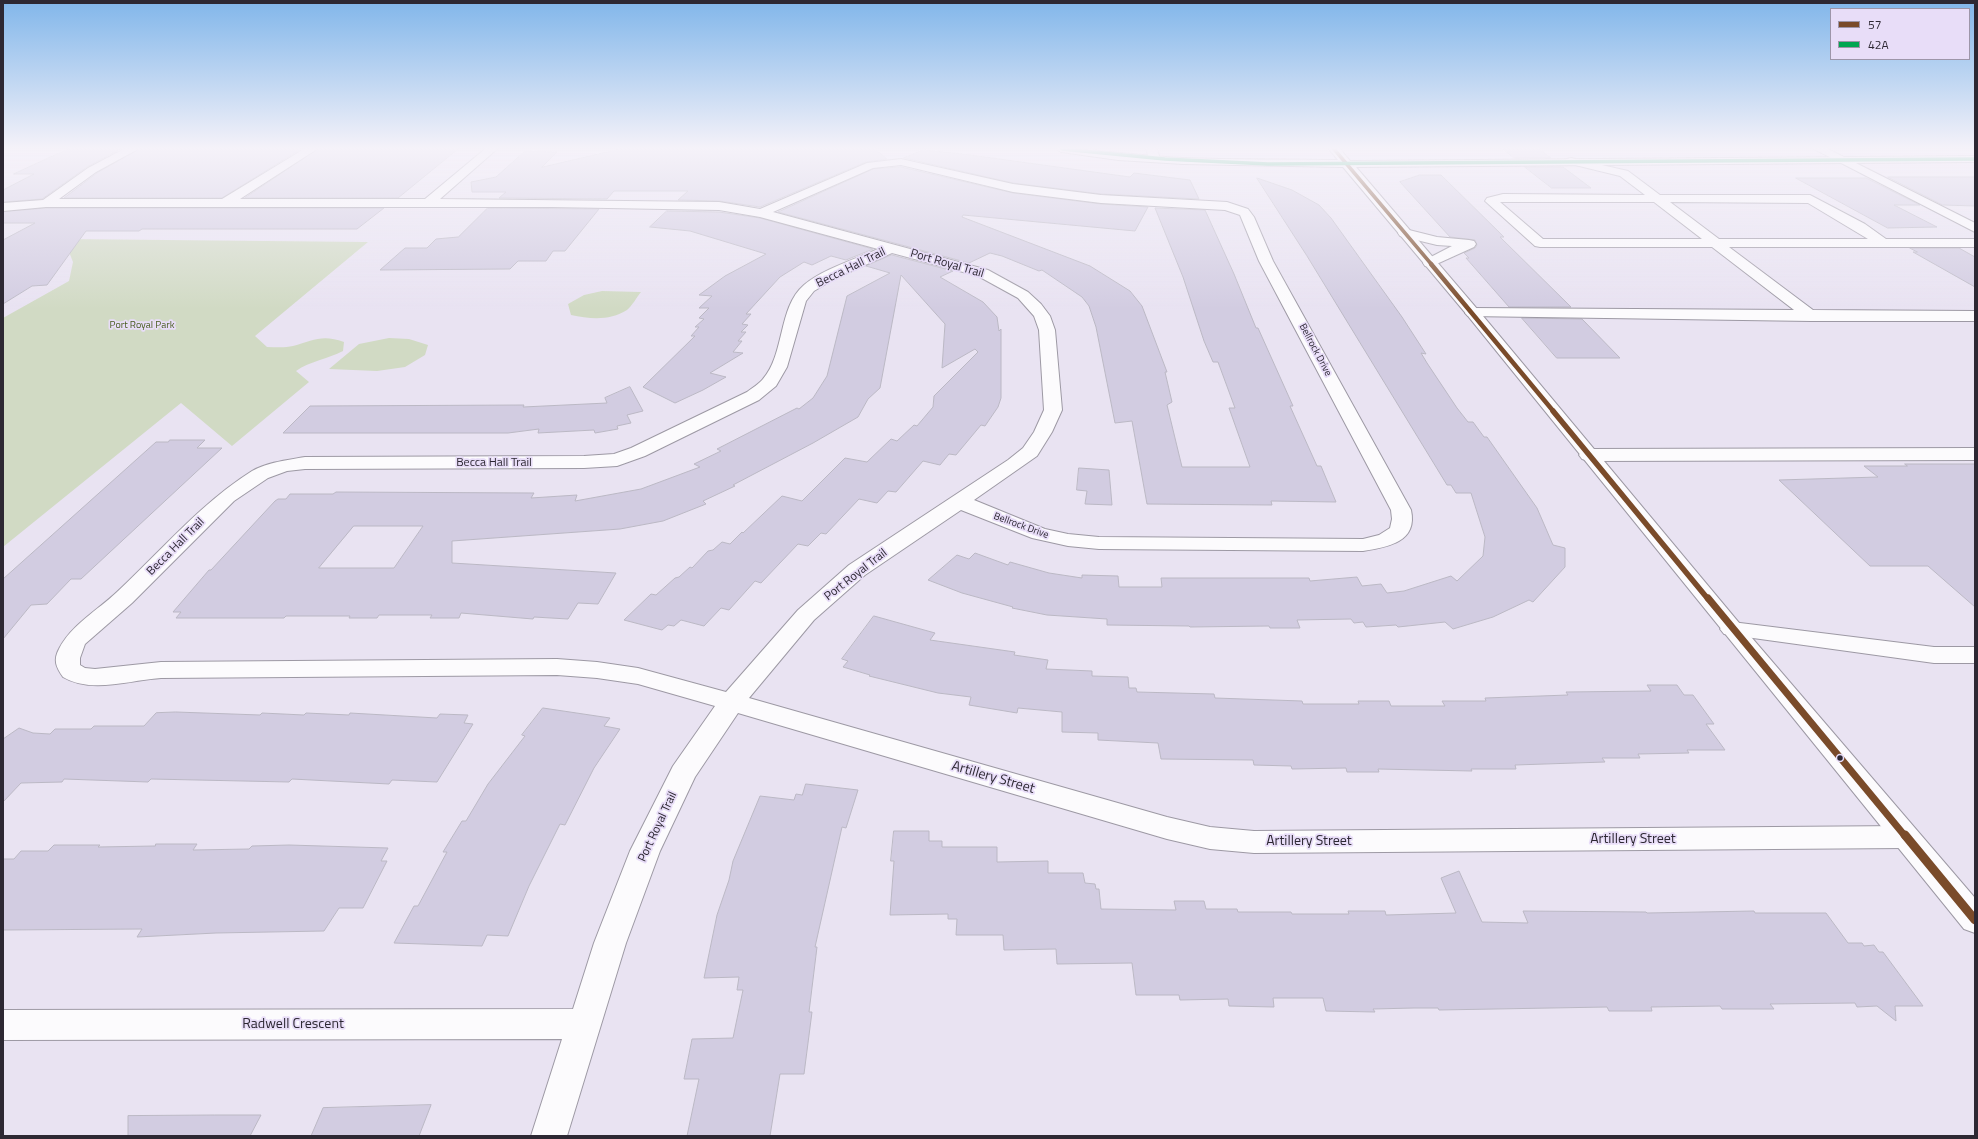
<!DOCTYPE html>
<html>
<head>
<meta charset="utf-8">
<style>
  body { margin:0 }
  #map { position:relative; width:1978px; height:1139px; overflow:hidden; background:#e9e3f2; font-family:"Titillium Web",sans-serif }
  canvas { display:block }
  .frame { position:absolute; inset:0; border:4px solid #2d2833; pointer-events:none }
  .legend { position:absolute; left:1830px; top:8px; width:140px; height:52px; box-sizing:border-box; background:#e8ddf8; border:1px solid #9d95a9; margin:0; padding:5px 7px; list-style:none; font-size:12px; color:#2d2833 }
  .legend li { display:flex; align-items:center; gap:8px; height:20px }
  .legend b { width:20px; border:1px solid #9d95a9 }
</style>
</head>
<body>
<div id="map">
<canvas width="1978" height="1139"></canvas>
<div class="frame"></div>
<ul class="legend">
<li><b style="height:5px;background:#7a4b2a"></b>57</li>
<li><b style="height:5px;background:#00a651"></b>42A</li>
</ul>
</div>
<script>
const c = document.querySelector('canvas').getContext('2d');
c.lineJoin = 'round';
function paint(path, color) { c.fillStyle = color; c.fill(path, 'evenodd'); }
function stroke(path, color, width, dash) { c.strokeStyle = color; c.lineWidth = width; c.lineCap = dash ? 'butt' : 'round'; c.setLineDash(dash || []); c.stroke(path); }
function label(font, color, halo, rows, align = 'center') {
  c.font = font + ' "Titillium Web",sans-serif'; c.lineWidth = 3.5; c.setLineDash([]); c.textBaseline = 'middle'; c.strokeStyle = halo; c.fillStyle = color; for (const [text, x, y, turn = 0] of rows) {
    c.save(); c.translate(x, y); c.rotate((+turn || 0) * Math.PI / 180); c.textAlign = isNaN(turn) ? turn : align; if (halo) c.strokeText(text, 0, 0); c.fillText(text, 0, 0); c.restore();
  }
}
paint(new Path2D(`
  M64 239 368 242 255 336 267 347C275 347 285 348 293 346 313 340 323 334 344 342L343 351C328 359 310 361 296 371L309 382 232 446 181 403 3 547V318L69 281 73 262Z
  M602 291 641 292C637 297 632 306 627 310 610 321 590 319 571 315L568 304 584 295Z
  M389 338 409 339 428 345 425 355 405 367 377 371 329 369 359 344Z`), '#d1dac4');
const building = new Path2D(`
  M68 149H120L87 167 42 199 3 202V190L34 174H14Z
  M139 149H301L222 198H64L97 173Z
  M318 149H458L398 198H245Z
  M620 149H875L887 159 866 162 760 207 719 201 678 200 688 191H614L607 199 499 198 506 192H472L471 182 496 177 525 151 557 152 542 167Z
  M1503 149H1539L1551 158H1514Z
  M923 150 963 154 1130 177 1134 173 1190 180 1199 199 1101 194 1013 183 904 158Z
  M901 167 1013 193 1101 204 1148 207 1135 231 963 215 962 217 1090 266 1130 291 1142 306 1167 372H1165L1172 402 1167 405 1182 467H1250L1229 408H1235L1218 362H1213L1204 341 1183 277 1155 208 1205 210 1234 274 1256 328H1258L1293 406H1290L1294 415 1317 466H1321L1336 502 1271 501 1272 505 1147 504 1132 421 1115 423 1096 327 1089 306 1082 297 1042 270 1039 271 1002 256 990 253 969 263 778 212 873 169Z
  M1525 167H1563L1591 188H1552Z
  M1420 175H1441L1504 237H1500L1571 307H1509L1466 258H1469L1464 253 1475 248 1477 245 1475 240 1450 237 1400 182Z
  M1888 177H1975V206L1943 205Z
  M1257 178 1292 190 1319 205 1331 218 1402 317 1426 354 1421 353 1427 363 1457 408 1468 422H1473L1484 437H1487L1537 508 1553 545 1565 548V567L1533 602 1529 600 1493 617 1453 629 1445 622 1398 627 1396 625 1366 627 1363 622 1354 623 1351 619 1297 620 1300 628H1270L1269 626 1190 627 1189 626 1107 625V619L1047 615 1012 608 1013 607 962 593 928 580 957 555 969 559 975 553 1008 565 1010 562 1049 573 1082 578V575L1118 576 1119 587H1162L1161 578H1309L1310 581 1357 577 1362 586 1381 584 1387 593 1404 591 1451 576 1457 581 1483 556 1485 537 1471 493H1456L1451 485H1447L1307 256Z
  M1796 178H1866L1920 205H1894L1937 227 1888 228Z
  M46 208H384L357 229H142L139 231H86L47 285 32 286 3 304V240L35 223H3V212Z
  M488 208 599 209 565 251H553L546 261H518L510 269 380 270 405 248H427L436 239 458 237Z
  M667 211 719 212 760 218 873 249 846 260 831 256 812 265 804 262 780 277 746 314H751L742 324 748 325 741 332H746L738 341H742L733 352 743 353 710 373 726 377 703 390 675 403 643 387 695 336H691L699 327H695L704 319 699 318 709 308H699L712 296 699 295 725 276 766 254 690 231 650 227Z
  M1910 248H1959L1975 257V287L1913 252H1917Z
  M892 255 953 271 940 277 983 302 997 317 999 331 1001 329V398L998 407 985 426 981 425 956 455 949 454 940 465 923 461 896 492 888 491 877 503 859 499 826 534 821 533 808 546 798 544 761 583 755 581 729 610 721 608 704 626 681 620 674 626 668 625 662 630 624 620 651 594 656 595 675 578 679 577 690 567 692 568 708 551 713 550 722 542 730 544 742 532 743 533 782 496 802 501 845 458 867 462 891 439 897 441 914 425 917 426 933 407 934 396 978 352 975 349 942 368 945 324 901 275 880 388 868 399 858 417 813 443 733 485 735 486 703 501 706 504 663 521 620 529 452 541V563L616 573 598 604 578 603 568 619 534 617 533 619 461 613 459 618H430L432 615H379L377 618H349L350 616H286L284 618H176L181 612H173L209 570H211L275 501 278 499H286L290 494H333L336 492 534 493 531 498 577 495 575 501 641 489 700 467 694 464 721 451 717 449 797 408 799 409 813 398 827 376 847 296 890 273 866 266ZM354 526H423L394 568H319Z
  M1522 318 1582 319 1620 358H1557Z
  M630 387 643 411 627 415 631 423 617 426 618 429 595 433 594 430 538 433 539 429 508 433H283L310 406 524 405 523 407 607 403 605 398Z
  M170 440H205L197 448H222L81 579H71L47 604 31 605 3 639V579L156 442H168Z
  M1905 464H1975V607L1928 566H1870L1779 480 1878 477 1864 466H1907Z
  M1079 468 1109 470 1112 505 1085 504 1087 491 1077 490Z
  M874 616 935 633 930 640 1015 652 1014 655 1048 660 1046 669 1092 671V676L1128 677 1129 688H1136L1137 692 1214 694 1215 698 1302 701 1303 704H1359L1358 701H1389L1391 706H1445L1442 701H1486L1485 698 1568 695 1566 692 1651 691 1647 685H1677L1684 695H1693L1714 724H1706L1725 750H1687L1689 753 1638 754 1640 758H1602L1605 762 1515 765 1516 769H1471L1472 771 1378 769 1379 772H1347L1346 768 1292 769 1291 766 1254 765 1253 760 1161 759 1158 743 1098 740V733L1062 732V712L1018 708 1017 713 969 705 971 697 938 693 869 676 870 675 843 667 848 661 842 659Z
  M543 708 610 718 604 726 620 729 594 768 565 825 560 824 529 886 508 936 487 935 482 946 394 943 414 906H418L447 852H443L462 821H466L488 784 525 736 522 735Z
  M176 712 260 715 262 713 304 715 306 713 349 715 350 713 437 718 440 714 468 715 464 723 473 724 437 782 392 780 389 784 292 779 289 782 151 779 148 782 64 779 62 782 21 783 3 802V739L19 728 33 733 50 734 55 729H91L94 726H144L156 713Z
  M806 784 858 790 846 828 842 827 815 947H817L809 1012H812L804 1074H780L770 1136H687L699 1079H684L692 1039 733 1038 743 990H737L739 977 704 978 717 915 729 880 733 861 760 796 794 800 796 794 802 795Z
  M894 831H929V841H942V847H997V862L1048 861V873H1083L1085 883 1095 884 1096 889H1099L1101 909 1176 910 1174 901H1204L1206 909H1237L1238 912H1291L1292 914H1349L1348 911H1385L1386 915 1456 913 1441 878 1459 871 1482 922 1528 923 1523 911 1646 912 1647 913 1754 911 1755 913H1826L1848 943H1862L1864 946 1874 945 1879 952H1883L1923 1006H1895L1896 1021 1877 1006 1857 1007 1855 1003 1770 1004 1774 1009H1722L1720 1006 1651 1007 1652 1011H1609L1607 1007 1439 1010 1438 1008H1414L1373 1009 1375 1012 1326 1011 1323 998H1273L1274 1007 1229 1006 1228 999 1180 1000 1179 995H1136L1132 963 1057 964 1056 949 1004 950 1003 935H956L957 919H948V914L890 915 894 861H891Z
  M156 844H197L193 850 249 849 252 846 289 845 388 848 381 861H387L363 908H339L324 931 216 933 137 937 142 929 3 930V859H14L21 851H48L54 845H100L98 847 155 846Z
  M431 1105 419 1136H311L323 1108Z
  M215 1115H261L250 1136H128V1116Z`);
paint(building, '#d2cce1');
stroke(building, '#bbb8c4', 1);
const minor = new Path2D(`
  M124 149H138L96 172 59 199H222L304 149H317L240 199H425L485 149H497L440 199 719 202 760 209 867 163 901 159 1013 184 1101 195 1227 202 1248 209 1254 217 1273 261 1411 510C1418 542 1388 547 1363 551L1099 549 1068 546 1032 538 961 510 865 575 814 620 749 698 1167 817 1210 827 1254 831 1905 826 1915 829 1919 837 1915 845 1905 848 1254 853 1210 849 1167 839 738 713 695 777 660 851 626 943 567 1136H531L562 1039 3 1040V1010L573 1009 594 943 630 851 673 766 715 706 638 684 597 678 557 675 161 678C130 680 92 694 63 677 56 667 53 660 59 649 71 625 98 610 117 592 161 551 201 503 252 471 268 462 288 460 305 457L584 456 614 454 631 448 747 392C752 388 759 384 763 379 785 354 778 307 804 285 823 269 856 259 878 249L760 217 719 210 552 207H46L3 211V203L43 200 88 168ZM901 165 1013 192 1101 203 1225 210 1240 215 1259 261 1391 510 1392 519 1390 528 1379 535 1363 539 1099 537 1068 534 1045 529 974 500 1037 456 1052 432 1062 410 1055 330 1050 316 1041 304 1028 292 988 270 773 212 873 168ZM892 253 978 276 1018 298 1034 316 1039 330 1044 410 1034 432 1023 448 1008 460 849 565 798 610 726 692 638 668 597 662 557 659 161 662 95 669 85 668 80 665V658L85 644 132 603 234 501 268 478 287 471 305 469 584 468 617 466 645 456 759 400 776 386 787 367 806 301 814 291 834 279Z
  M1146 149H1157L1160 159 1158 161H1150Z
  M1814 149H1828L1975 223V232Z
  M1571 158 1628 171 1660 195H1810L1865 224 1886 239H1975V247H1729L1813 310 1975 311V321H1811L1468 316 1465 313 1468 310 1473 308 1794 310 1712 247H1540L1535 246 1485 201 1487 198 1503 194 1645 195 1620 176 1567 163 1565 161 1567 159ZM1500 202H1654L1702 239H1543ZM1670 202 1808 203 1868 239H1719Z
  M1405 229 1437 237 1469 240 1474 241 1476 244 1474 247 1430 267 1425 266 1423 263 1425 260 1452 246 1437 245 1400 236 1398 233 1400 230Z
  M1975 448V460L1589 461 1582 459 1579 455 1582 451 1589 449Z
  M1732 622 1934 647H1975V663H1934L1724 634 1720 629 1724 624Z`);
const major = new Path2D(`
  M1056 149C1098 149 1140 156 1183 158 1234 160 1286 159 1338 160L1329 149H1340L1350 161 1975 156V162L1356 167 1478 310 1740 624 1975 898V933L1964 929 1468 316 1343 167 1183 164 1118 160 1061 152Z`);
stroke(minor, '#9d99a4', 2);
stroke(major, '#9d99a4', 2);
paint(minor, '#fcfbfd');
paint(major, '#fcfbfd');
stroke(new Path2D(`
  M1334 149 1432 265`), '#7a4b2a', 3.5);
stroke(new Path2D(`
  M1431 264 1554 412`), '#7a4b2a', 4.5);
stroke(new Path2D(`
  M1553 411 1708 599`), '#7a4b2a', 5.5);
stroke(new Path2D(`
  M1708 598 1905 836`), '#7a4b2a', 7);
stroke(new Path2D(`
  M1905 835 1975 920`), '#7a4b2a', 9);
stroke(new Path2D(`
  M1062 149 1165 159 1268 164 1975 159`), '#00a651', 3.5);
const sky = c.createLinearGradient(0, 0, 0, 309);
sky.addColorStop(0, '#81b6ea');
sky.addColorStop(0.48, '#f5f2f9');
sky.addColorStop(1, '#f5f2f900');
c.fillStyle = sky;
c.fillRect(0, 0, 1978, 309);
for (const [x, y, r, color] of [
  [1840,758,3.5,"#2d2833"]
]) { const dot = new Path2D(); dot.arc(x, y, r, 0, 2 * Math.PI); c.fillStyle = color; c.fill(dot); stroke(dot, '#e8ddf8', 1.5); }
label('10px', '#485d1e', '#e8ddf8', [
  ["Port Royal Park",142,326]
]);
label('10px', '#2d2833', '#e8ddf8', [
  ["Bellrock Drive",1315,350,62],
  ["Bellrock Drive",1021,526,20]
]);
label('12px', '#2d2833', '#e8ddf8', [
  ["Port Royal Trail",947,264,16],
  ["Becca Hall Trail",851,268,-26],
  ["Becca Hall Trail",494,463],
  ["Becca Hall Trail",176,547,-45],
  ["Port Royal Trail",856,575,-38],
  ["Port Royal Trail",658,827,-65]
]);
label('14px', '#2d2833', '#e8ddf8', [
  ["Artillery Street",993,778,16],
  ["Artillery Street",1633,840],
  ["Artillery Street",1309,842],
  ["Radwell Crescent",293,1025]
]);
</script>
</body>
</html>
